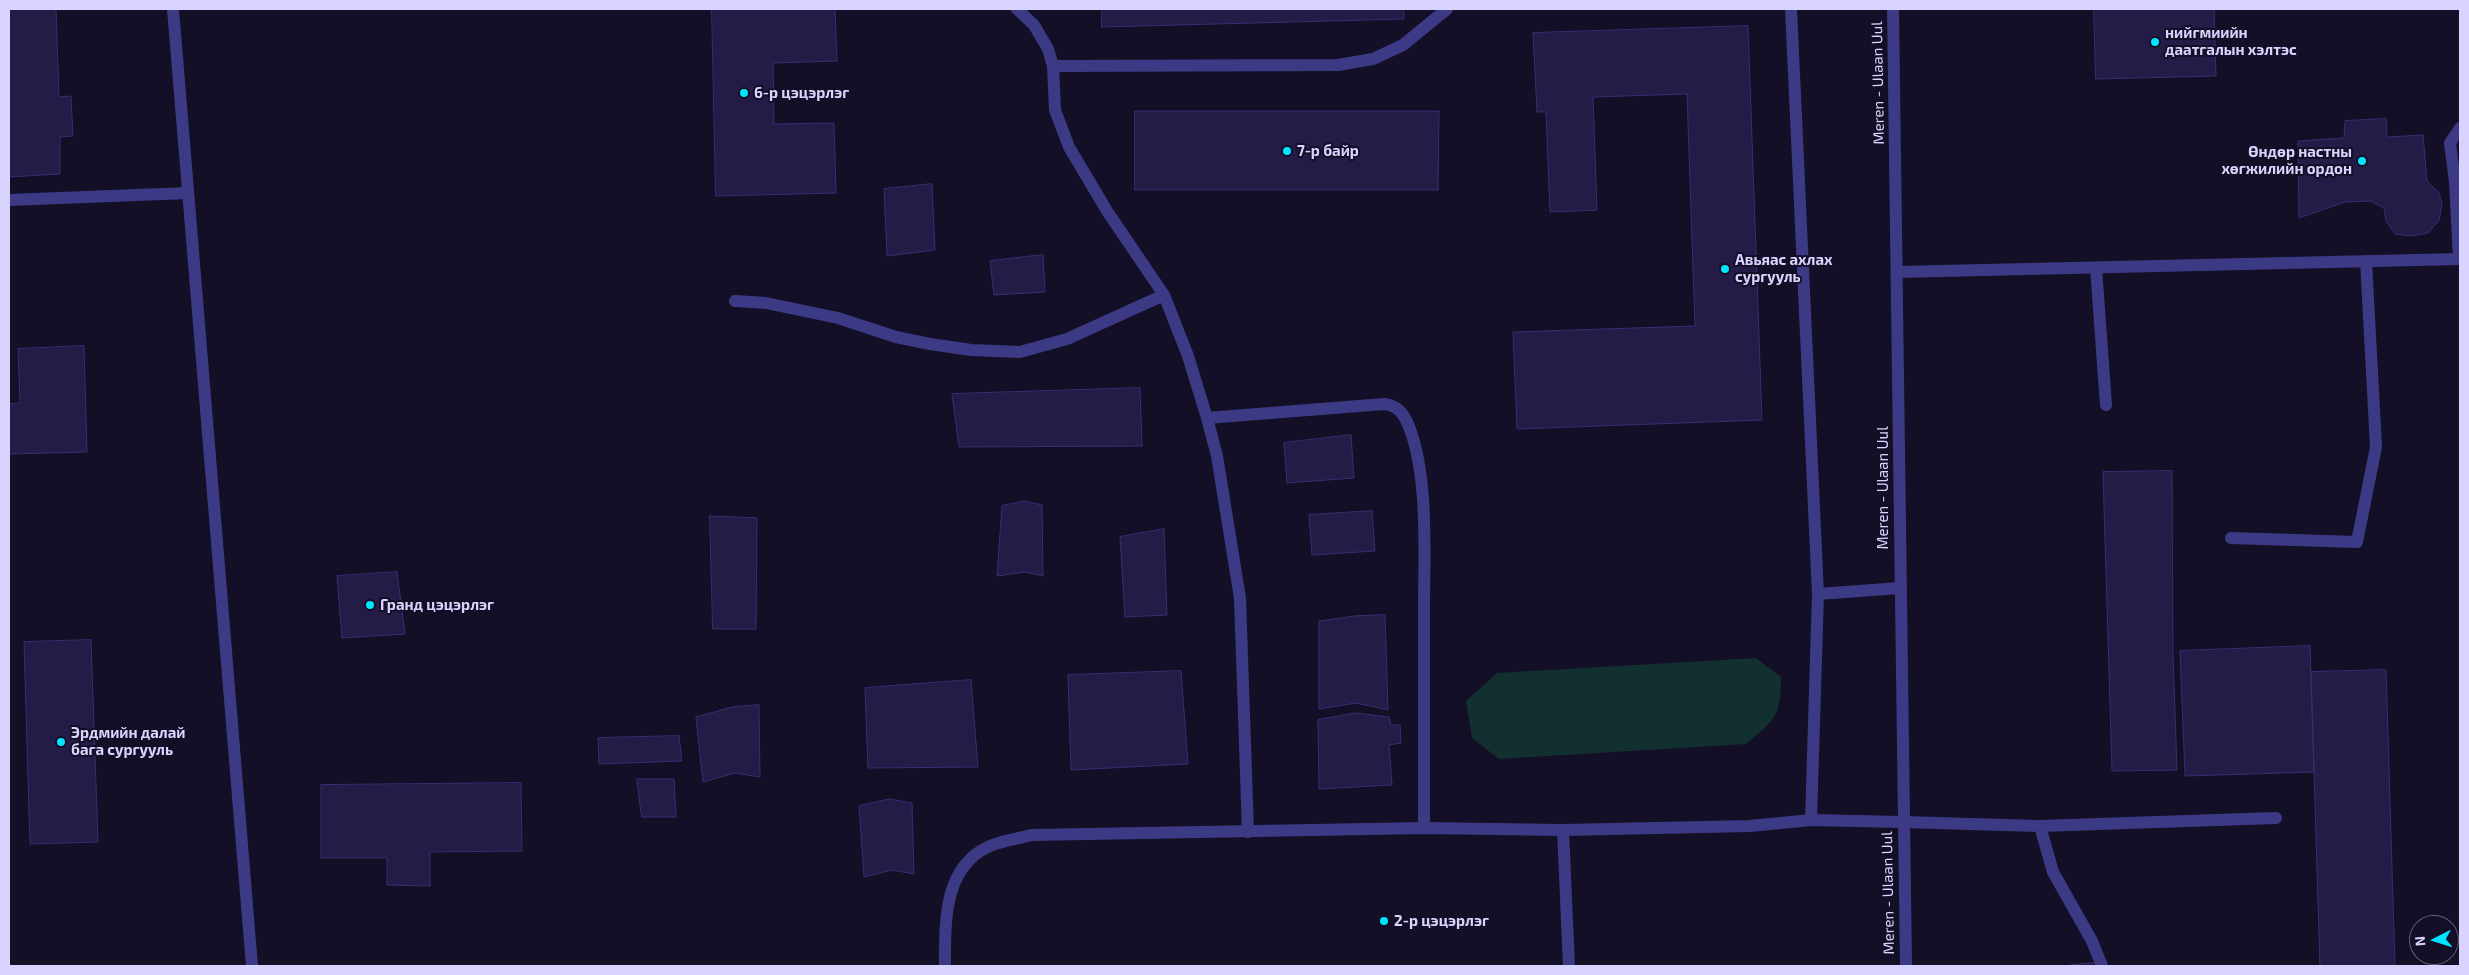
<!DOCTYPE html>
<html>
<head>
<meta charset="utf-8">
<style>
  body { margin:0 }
  #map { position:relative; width:2469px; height:975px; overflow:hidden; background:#130f26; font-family:"Exo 2",sans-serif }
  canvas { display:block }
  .frame { position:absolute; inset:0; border:10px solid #d9d4ff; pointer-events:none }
  .north { position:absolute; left:2409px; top:915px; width:50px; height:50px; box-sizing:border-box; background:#130f26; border:1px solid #625e7d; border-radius:50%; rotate:265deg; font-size:14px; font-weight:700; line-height:20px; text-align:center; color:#d9d4ff }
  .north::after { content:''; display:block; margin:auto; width:18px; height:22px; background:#00e5ff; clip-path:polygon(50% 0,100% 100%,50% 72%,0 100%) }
</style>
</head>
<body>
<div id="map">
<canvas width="2469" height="975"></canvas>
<div class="frame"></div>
<div class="north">N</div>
</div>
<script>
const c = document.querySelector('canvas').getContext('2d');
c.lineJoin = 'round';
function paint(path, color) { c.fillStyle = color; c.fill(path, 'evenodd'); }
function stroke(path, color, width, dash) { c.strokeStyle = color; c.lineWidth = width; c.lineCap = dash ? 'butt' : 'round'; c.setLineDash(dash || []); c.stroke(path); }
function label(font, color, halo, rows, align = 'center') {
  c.font = font + ' "Exo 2",sans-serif'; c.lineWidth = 4; c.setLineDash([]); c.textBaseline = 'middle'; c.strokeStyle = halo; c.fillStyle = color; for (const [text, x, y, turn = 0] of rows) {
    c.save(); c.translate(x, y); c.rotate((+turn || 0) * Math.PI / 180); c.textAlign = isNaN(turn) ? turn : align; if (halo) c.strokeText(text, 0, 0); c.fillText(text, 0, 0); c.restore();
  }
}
paint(new Path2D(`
  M1756 658 1781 677C1781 716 1775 720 1746 744L1499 759 1472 738 1466 701 1497 673Z`), '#12302f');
const building = new Path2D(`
  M9 9H56L59 97 71 96 73 136 60 137V174L9 177Z
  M712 9H835L837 61 773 63 774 124 834 123 836 193 716 196Z
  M1102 9H1404V19L1102 27Z
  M2094 9H2214L2216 76 2096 79Z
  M1748 26 1762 420 1517 429 1513 332 1695 326 1687 94 1593 97 1597 210 1550 212 1546 112H1537L1533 33Z
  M1135 111H1439L1438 190H1135Z
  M2386 119 2387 137 2423 135 2427 181 2439 193 2442 205 2439 220 2428 233 2412 236 2395 234 2386 221 2384 208 2371 201 2345 202 2299 218 2298 141 2344 138 2345 121Z
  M932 184 935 250 887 256 884 189Z
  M1043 255 1045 292 994 295 990 261Z
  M84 346 87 452 9 454V404L20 403 18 349Z
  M1140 388 1142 446 959 447 952 394Z
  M1351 435 1354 478 1287 483 1284 443Z
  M2172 471 2173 654 2177 770 2112 771 2103 472Z
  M1025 501 1042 505 1043 576 1025 572 997 576 1002 506Z
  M1372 511 1375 551 1312 555 1309 515Z
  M710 516 757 518 756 629H713Z
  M1164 529 1167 615 1125 617 1120 537Z
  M397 572 405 634 342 638 337 576Z
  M1385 615 1388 710 1356 703 1319 709V621L1354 616Z
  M91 640 98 842 30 844 24 642Z
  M2310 646 2314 772 2185 776 2180 651Z
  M2386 670 2395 966H2320L2311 672Z
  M1181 671 1188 764 1071 770 1068 675Z
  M971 680 978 767 868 768 865 688Z
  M759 705 760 777 735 773 703 782 696 717 732 707Z
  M1356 713 1389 717 1391 725H1400L1401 743 1389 745 1392 785 1319 789 1318 720Z
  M679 736 682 761 599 764 598 738Z
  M637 779H674L676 817H642Z
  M521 783 522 851 430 852V886L387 885V858H321V785Z
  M890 799 912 803 914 874 892 870 864 877 859 806Z
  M2093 963V966H2062Z`);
paint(building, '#241b47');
stroke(building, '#3b2d73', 1);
stroke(new Path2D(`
  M1017 9 1034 25 1048 49 1053 66 1055 110 1069 147 1107 211 1164 295 1188 356 1207 418 1217 456 1240 598 1248 832
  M1791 9 1818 594 1900 588
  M1053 66 1338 65 1373 59 1403 45 1447 9
  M2459 259 2455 182 2450 143 2460 128
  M2096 268 2106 405
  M735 301 766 303 838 318 896 337 930 344 971 350 1020 352 1067 339 1164 295
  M1207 418 1384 404C1397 405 1403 413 1408 424 1429 475 1424 554 1424 608 1424 682 1424 755 1424 828
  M2231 538 2357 542 2376 447 2366 261
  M1811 820 1818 594
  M1902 822 2040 826 2053 872 2092 941 2102 966
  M2040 826 2276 818
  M1563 830 1569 966`), '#3d3a85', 12);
stroke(new Path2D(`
  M173 9 252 966
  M9 200 188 193
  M1898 272 2460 259
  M945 966C945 923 943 866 990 846 1003 840 1018 839 1031 835L1424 828 1563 830 1750 826 1811 820 1902 822`), '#3d3a85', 12);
stroke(new Path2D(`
  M1893 9 1906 966`), '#3d3a85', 12);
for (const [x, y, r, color] of [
  [2155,42,5,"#00e5ff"],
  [744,93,5,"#00e5ff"],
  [1287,151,5,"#00e5ff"],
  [2362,161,5,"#00e5ff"],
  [1725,269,5,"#00e5ff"],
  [370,605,5,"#00e5ff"],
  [61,742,5,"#00e5ff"],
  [1384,921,5,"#00e5ff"]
]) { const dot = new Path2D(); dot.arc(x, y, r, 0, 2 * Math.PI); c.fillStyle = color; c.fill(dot); stroke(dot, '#130f26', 2); }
label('bold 15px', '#d9d4ff', '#130f26', [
  ["нийгмиийн",2165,33],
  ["даатгалын хэлтэс",2165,50],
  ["6-р цэцэрлэг",754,93],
  ["7-р байр",1297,151],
  ["Өндөр настны",2352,152,"right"],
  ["хөгжилийн ордон",2352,169,"right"],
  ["Авьяас ахлах",1735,260],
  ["сургууль",1735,277],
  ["Гранд цэцэрлэг",380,605],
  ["Эрдмийн далай",71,733],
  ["бага сургууль",71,750],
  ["2-р цэцэрлэг",1394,921]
], 'left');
label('15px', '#d9d4ff', '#130f26', [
  ["Meren - Ulaan Uul",1878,83,-91],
  ["Meren - Ulaan Uul",1883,488,-90],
  ["Meren - Ulaan Uul",1888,893,-91]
]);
</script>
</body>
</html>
